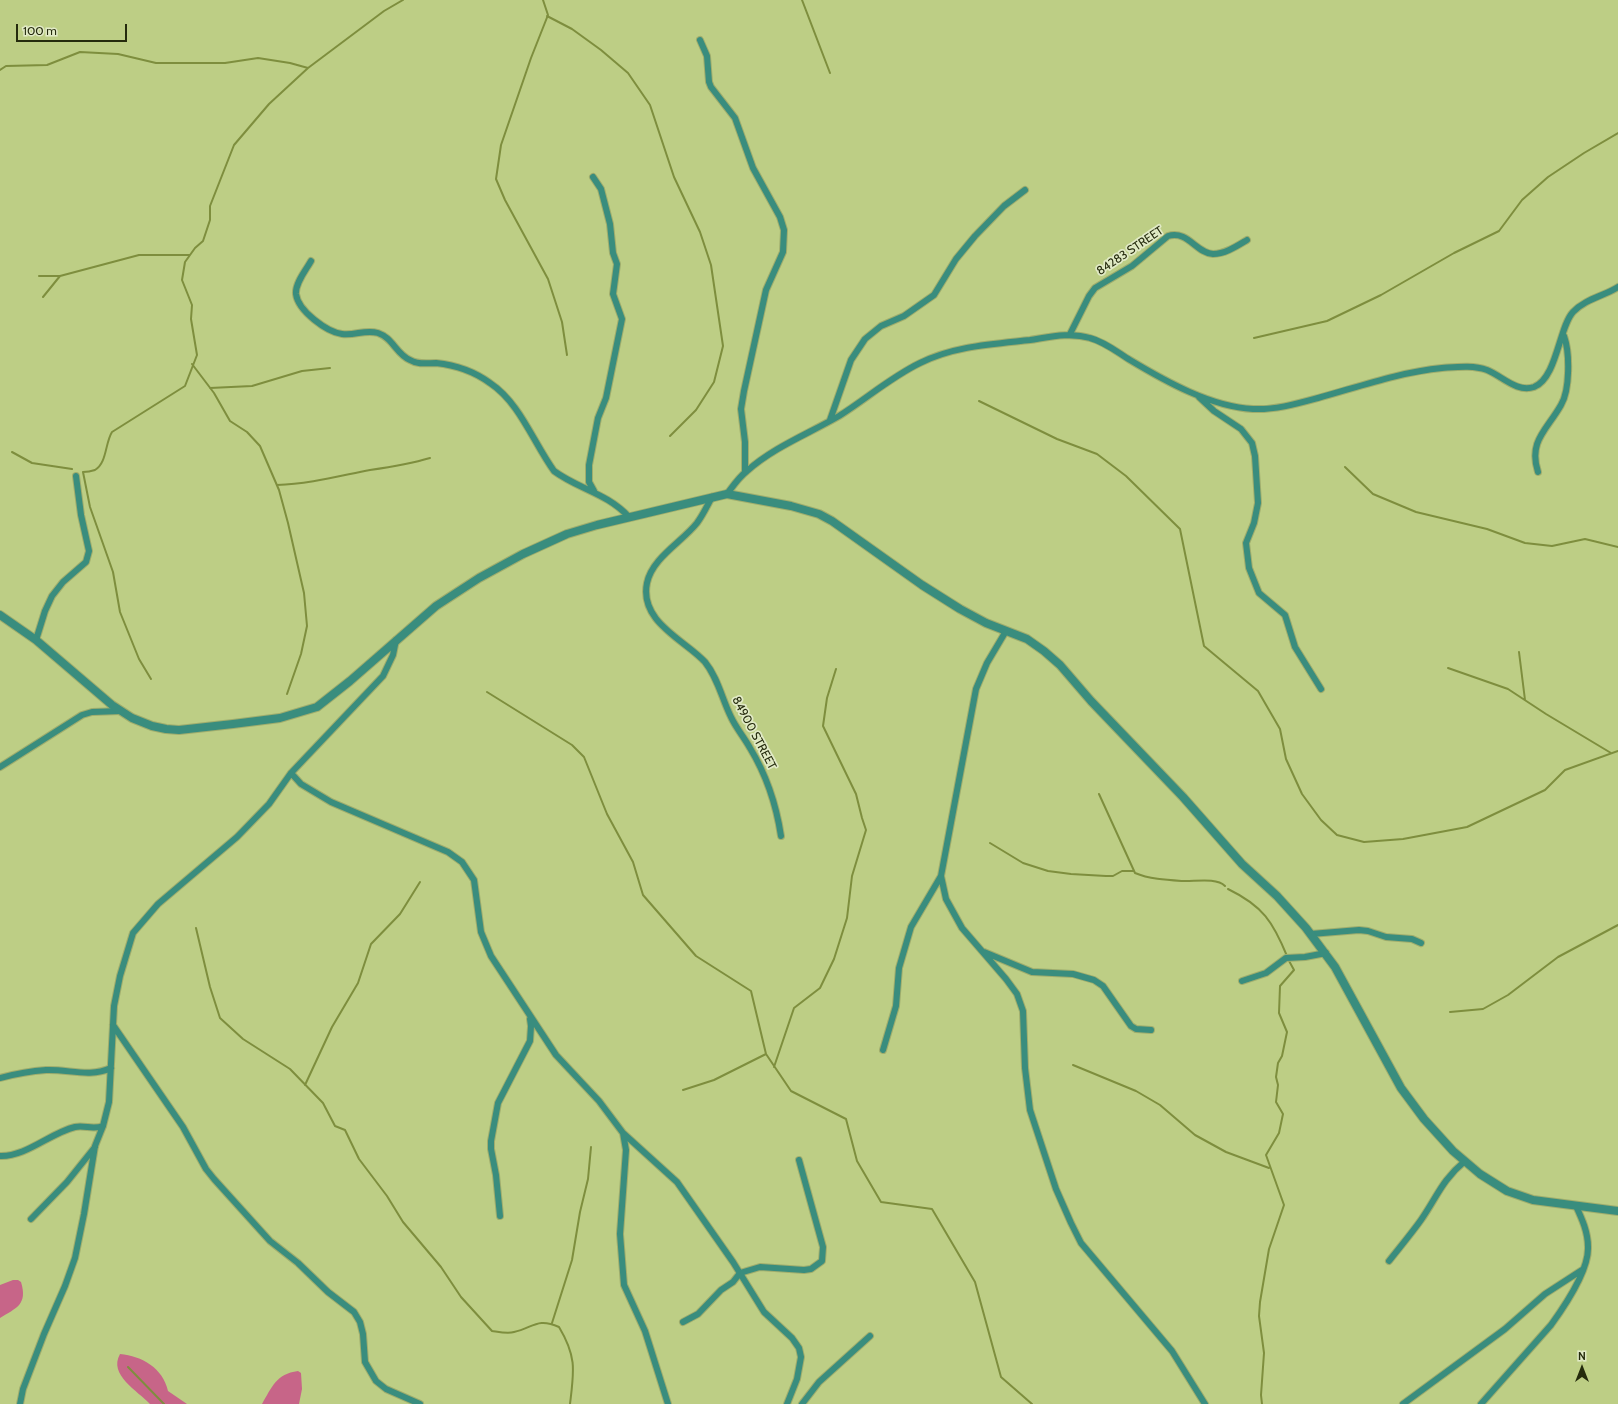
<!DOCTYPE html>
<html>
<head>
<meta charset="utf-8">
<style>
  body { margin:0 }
  #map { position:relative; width:1618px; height:1404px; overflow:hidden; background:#bdce85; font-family:Cabin,sans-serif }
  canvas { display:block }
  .north { position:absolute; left:1562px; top:1348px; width:40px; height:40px; -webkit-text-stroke:3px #e1eac6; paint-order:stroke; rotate:0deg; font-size:11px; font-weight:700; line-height:16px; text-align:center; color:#252b0d }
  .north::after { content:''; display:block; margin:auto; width:14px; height:18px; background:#252b0d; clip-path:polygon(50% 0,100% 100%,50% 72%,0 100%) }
  .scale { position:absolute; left:16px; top:24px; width:111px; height:18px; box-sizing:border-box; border:2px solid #252b0d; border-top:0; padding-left:5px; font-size:12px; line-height:14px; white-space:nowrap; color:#252b0d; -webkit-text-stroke:3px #e1eac6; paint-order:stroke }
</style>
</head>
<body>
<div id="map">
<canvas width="1618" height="1404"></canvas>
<div class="north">N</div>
<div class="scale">100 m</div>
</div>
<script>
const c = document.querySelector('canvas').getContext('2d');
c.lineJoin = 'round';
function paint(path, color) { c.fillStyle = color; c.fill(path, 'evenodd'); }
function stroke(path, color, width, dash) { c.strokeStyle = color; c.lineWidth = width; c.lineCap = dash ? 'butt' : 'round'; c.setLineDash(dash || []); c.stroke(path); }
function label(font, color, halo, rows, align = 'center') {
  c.font = font + ' Cabin,sans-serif'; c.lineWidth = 3.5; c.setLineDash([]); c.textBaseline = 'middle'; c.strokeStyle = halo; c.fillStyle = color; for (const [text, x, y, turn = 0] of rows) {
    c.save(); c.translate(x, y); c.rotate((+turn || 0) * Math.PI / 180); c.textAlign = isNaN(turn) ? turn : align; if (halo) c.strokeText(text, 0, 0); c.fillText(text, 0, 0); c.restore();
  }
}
paint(new Path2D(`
  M13 1280H18L21 1282C28 1305 16 1308 0 1318V1285Z
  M120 1354C142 1356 163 1368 168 1391L187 1404H150C138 1391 108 1375 120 1354Z
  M298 1371 301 1373 302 1389 299 1404H262C272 1387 276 1374 298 1371Z`), '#c76588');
stroke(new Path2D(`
  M543 0 548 15 531 58 501 145 496 179 505 200 548 279 562 322 567 355
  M802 0 830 73
  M547 16 572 29 601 50 628 73 650 105 674 177 700 232 711 265 723 346 714 382 696 410 670 436
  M0 70 6 66 47 65 80 52 118 54 156 63H225L258 58 290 63 308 68
  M39 276H60L139 255H189
  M43 297 60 276
  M1254 338 1327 321 1381 295 1454 253 1499 231 1522 200 1548 177 1584 153 1618 133
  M192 364 214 393 230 421 247 432 260 446 279 490 288 523 304 593 307 626 301 654 287 694
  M210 388 252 386 302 371 330 368
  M979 401 1057 439 1097 454 1126 476 1180 529 1204 646 1258 691 1280 729 1286 759 1302 794 1321 820 1337 835 1364 842 1403 839 1467 827 1545 790 1565 770 1618 751
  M12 452 32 463 72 469
  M1345 467 1373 494 1416 512 1487 529 1525 543 1552 546 1585 539 1618 547
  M277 485C309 484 339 476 370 470 391 467 410 464 430 458
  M1519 652 1525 700
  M1448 668 1508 689 1546 714 1611 753
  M151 679 139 659 120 612 113 572 90 507 83 472C86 472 92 471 95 470 107 463 105 443 112 432L185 386 197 355 191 319 192 305 182 280 185 262 195 248 203 241 210 220V206L234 145 269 104 308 68 384 11 403 0
  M487 692 572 745 584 757 607 814 633 862 643 895 696 956 751 991 766 1054 791 1091 846 1119 857 1161 881 1202 932 1209 975 1282 1001 1377 1032 1404
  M1099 794 1135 873C1149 879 1166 880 1182 881 1193 882 1216 877 1225 886
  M990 843 1023 863 1048 871 1071 874 1106 876H1113L1122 871H1134
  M1228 889C1263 906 1273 922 1287 956
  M196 928 210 987 220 1018 243 1039 290 1069 323 1103 335 1126 345 1130 359 1159 387 1196 403 1222 441 1267 461 1297 492 1331C499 1332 508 1334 514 1332 533 1328 537 1317 559 1327 577 1357 574 1371 570 1404
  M1450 1012 1483 1009 1508 995 1558 957 1618 925
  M1073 1065 1136 1091 1160 1105 1195 1135 1226 1152 1269 1168
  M774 1067 794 1008 820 988 834 959 847 918 852 876 866 830 862 818 856 794 823 726 827 698 836 669
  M305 1085 332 1027 358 983 371 944 400 914 420 882
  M683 1090 714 1080 766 1054
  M552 1323 572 1260 580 1212 588 1179 591 1147
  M128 1367 164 1404
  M1262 1404 1261 1395 1264 1353 1259 1316 1260 1302 1269 1249 1284 1205 1266 1155 1279 1133 1283 1114 1276 1102 1278 1085 1276 1077 1278 1063 1282 1056 1287 1032 1279 1013 1280 986 1294 970 1288 959`), '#7e8e3e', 2);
const minor = new Path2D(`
  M700 40 707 56 709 82 711 87 735 118 753 168 780 217 784 230 783 252 766 290 744 391 741 409 745 442V472
  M593 177 601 189 610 224 613 253 617 264 613 294 622 319 606 398 598 418 589 465V482L594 491
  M311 261C306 270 295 283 296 294 298 311 327 332 342 334 355 336 365 329 378 333 393 338 396 354 410 360 418 365 428 363 436 363 455 365 475 372 490 383 520 403 533 442 554 471 578 489 607 493 629 517
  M1070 334 1089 296 1095 288 1132 266 1168 236C1188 230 1196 253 1213 254 1225 254 1237 246 1247 240
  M1199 397 1214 411 1241 429 1252 443 1255 456 1258 503 1254 523 1246 543 1249 568 1259 593 1285 615 1295 647 1321 689
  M830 420 851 360 865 339 881 326 904 316 934 295 956 259 975 236 1004 206 1025 190
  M1538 472C1528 441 1547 430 1561 405 1570 390 1570 353 1564 336
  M727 494C733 486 739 477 747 471 774 447 808 434 839 416 866 399 891 377 920 363 954 346 993 344 1030 340 1050 337 1070 332 1090 338 1105 342 1117 352 1130 360 1165 381 1211 407 1253 409 1275 410 1296 404 1318 398 1358 387 1400 372 1442 368 1457 367 1473 365 1487 370 1502 376 1517 393 1534 387 1557 378 1559 327 1573 312 1585 299 1604 296 1618 287
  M712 497C707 506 703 515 697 523 682 542 652 558 647 583 639 622 685 640 705 662 718 678 722 699 731 717 736 728 744 737 750 748 767 776 776 803 781 836
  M1006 631 987 663 976 689 941 876 946 899 962 928 1006 979 1017 994 1023 1011 1025 1068 1030 1110 1056 1189 1071 1223 1081 1243 1172 1351 1205 1404
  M36 640 45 611 52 596 63 582 86 562 89 551 81 515 76 476
  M0 767 82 715 92 712 121 711
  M291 773 301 784 331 802 448 852 462 862 474 880 481 932 491 956 556 1055 599 1101 623 1133 677 1182 733 1262 764 1312 792 1338 799 1348 801 1357 797 1379 787 1404
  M1311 934 1359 930 1368 931 1386 937 1412 939 1421 943
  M984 952 1032 972 1073 974 1094 980 1103 986 1131 1026 1136 1029 1151 1030
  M1242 981 1266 973 1286 958 1305 957 1326 953
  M113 1025 183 1127 206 1169 214 1179 270 1241 298 1263 328 1292 354 1312 360 1322 363 1334 365 1362 376 1381 386 1389 420 1404
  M883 1050 896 1006 899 968 911 927 941 876
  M0 1078C15 1074 31 1071 46 1070 69 1069 89 1078 111 1068
  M623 1133 626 1150 620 1234 624 1285 645 1331 668 1404
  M0 1156C26 1157 50 1133 75 1127 85 1125 93 1130 103 1126
  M500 1216 496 1175 491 1149V1141L498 1103 530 1041 531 1026 530 1019
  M31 1219 67 1182 95 1147
  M1389 1261C1400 1247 1411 1234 1421 1220 1437 1197 1442 1180 1465 1161
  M683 1322 698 1314 721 1290 733 1282 740 1273 760 1267 804 1270 811 1269 822 1261 823 1247 799 1160
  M20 1404 23 1389 44 1334 65 1286 75 1258 84 1214 95 1146 103 1126 109 1102 114 1006 120 976 133 933 158 904 237 837 269 804 291 773 383 676 393 655 396 640
  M802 1404 819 1382 870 1336
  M1403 1404 1505 1329 1545 1294 1582 1270
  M1481 1404 1551 1325C1564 1307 1589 1270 1588 1247 1588 1232 1582 1219 1576 1206`);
const tertiary = new Path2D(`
  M0 615 36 640 112 705 132 718 152 726 166 729 179 730 233 724 280 718 317 707 350 681 436 606 479 578 523 554 567 534 597 525 727 494 791 506 819 514 832 521 922 585 960 609 986 623 1027 639 1044 651 1060 665 1091 701 1183 797 1242 864 1277 896 1306 928 1335 967 1401 1088 1424 1119 1453 1151 1480 1174 1507 1191 1533 1200 1618 1211`);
stroke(minor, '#9fad6d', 8);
stroke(tertiary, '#9fad6d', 10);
stroke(minor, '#398d7e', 6);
stroke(tertiary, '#398d7e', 8);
label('12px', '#252b0d', '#e1eac6', [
  ["84283 STREET",1130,251,-34],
  ["84900 STREET",754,733,62]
]);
</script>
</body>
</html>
